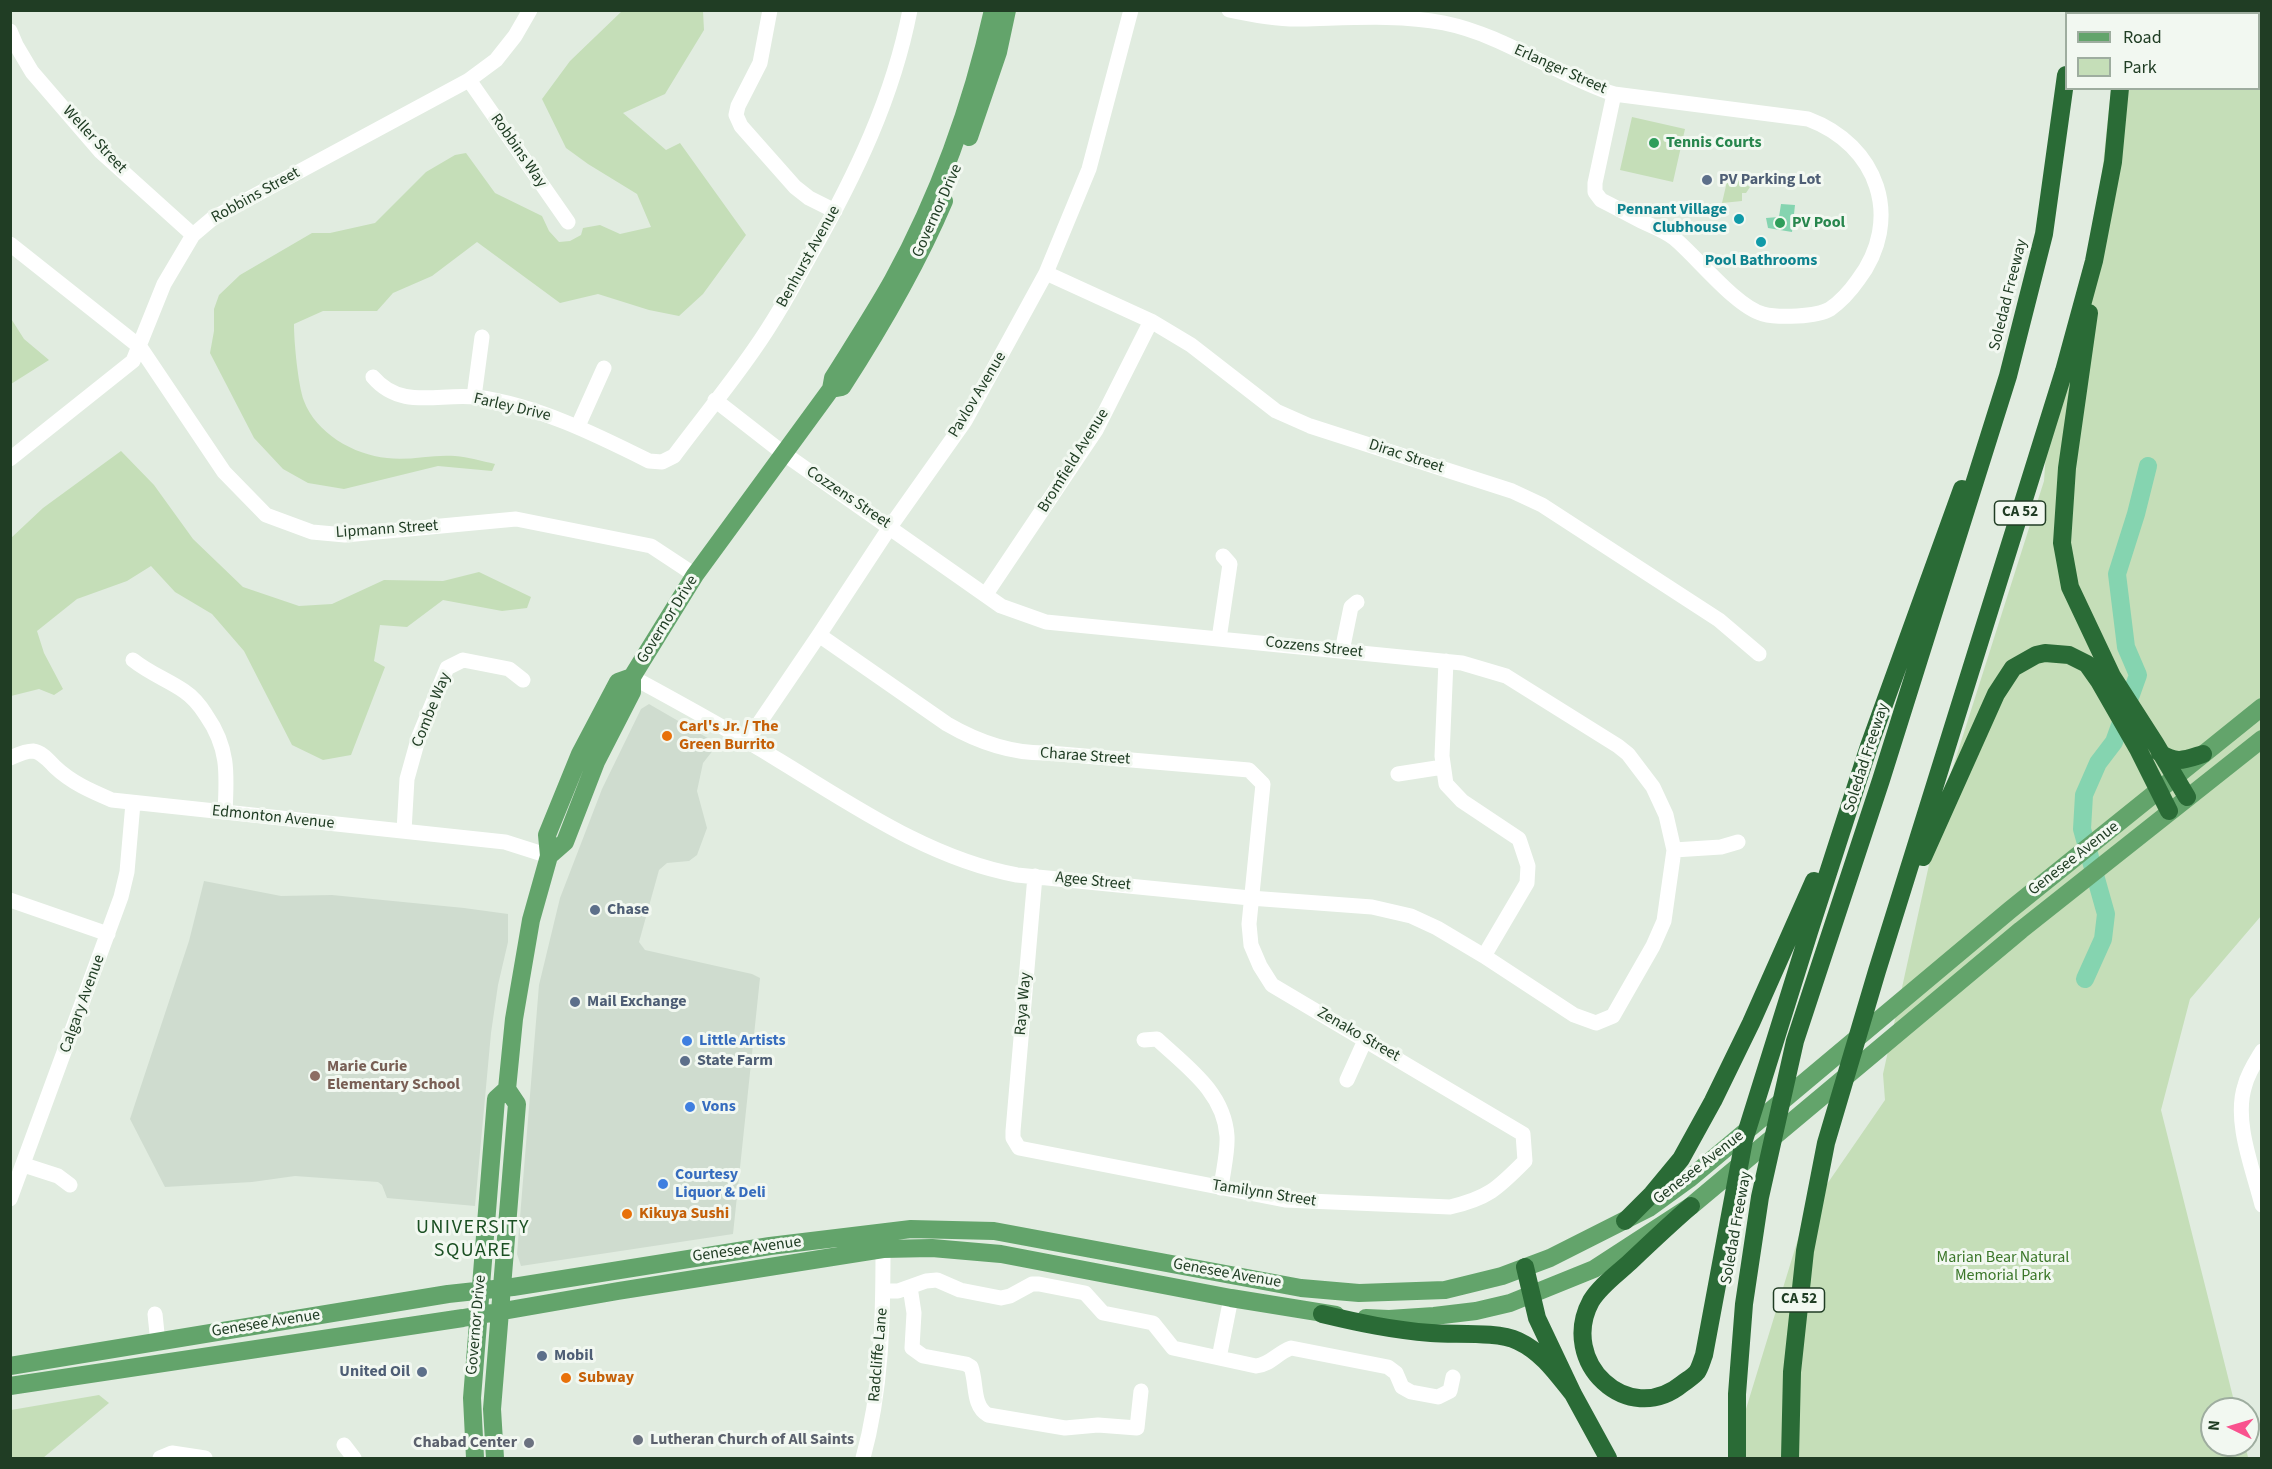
<!DOCTYPE html>
<html>
<head>
<meta charset="utf-8">
<style>
  body { margin:0 }
  #map { position:relative; width:2272px; height:1469px; overflow:hidden; background:#e1ece0; font-family:"Source Sans 3",sans-serif }
  canvas { display:block }
  .frame { position:absolute; inset:0; border:12px solid #203d24; pointer-events:none }
  .legend { position:absolute; left:2065px; top:12px; width:195px; height:78px; box-sizing:border-box; background:#f2f8f1; border:2px solid #9ead9f; margin:0; padding:8px 10px; list-style:none; font-size:18px; color:#203d24 }
  .legend li { display:flex; align-items:center; gap:12px; height:30px }
  .legend b { width:30px; border:2px solid #9ead9f }
  .north { position:absolute; left:2200px; top:1397px; width:60px; height:60px; box-sizing:border-box; background:#f2f8f1; border:2px solid #9ead9f; border-radius:50%; rotate:275deg; font-size:16px; font-weight:700; line-height:24px; text-align:center; color:#203d24 }
  .north::after { content:''; display:block; margin:auto; width:21px; height:27px; background:#f9528e; clip-path:polygon(50% 0,100% 100%,50% 72%,0 100%) }
</style>
</head>
<body>
<div id="map">
<canvas width="2272" height="1469"></canvas>
<div class="frame"></div>
<ul class="legend">
<li><b style="height:8px;background:#63a46b"></b>Road</li>
<li><b style="height:16px;background:#c5deb8"></b>Park</li>
</ul>
<div class="north">N</div>
</div>
<script>
const c = document.querySelector('canvas').getContext('2d');
c.lineJoin = 'round';
function paint(path, color) { c.fillStyle = color; c.fill(path, 'evenodd'); }
function stroke(path, color, width, dash) { c.strokeStyle = color; c.lineWidth = width; c.lineCap = dash ? 'butt' : 'round'; c.setLineDash(dash || []); c.stroke(path); }
function label(font, color, halo, rows, align = 'center') {
  c.font = font + ' "Source Sans 3",sans-serif'; c.lineWidth = 6; c.setLineDash([]); c.textBaseline = 'middle'; c.strokeStyle = halo; c.fillStyle = color; for (const [text, x, y, turn = 0] of rows) {
    c.save(); c.translate(x, y); c.rotate((+turn || 0) * Math.PI / 180); c.textAlign = isNaN(turn) ? turn : align; if (halo) c.strokeText(text, 0, 0); c.fillText(text, 0, 0); c.restore();
  }
}
paint(new Path2D(`
  M649 704 718 744 703 763 697 791 707 828 697 855 689 861 667 863 659 870 639 942 645 950 752 974 760 978 733 1234 521 1266 517 1254 539 985 560 898 602 789 641 709Z
  M204 881 281 896 332 895 464 908 508 914V942L498 985 491 1033 475 1206 387 1198 382 1185 378 1182 295 1176 252 1182 165 1187 130 1119 189 941Z`), '#cfdccf');
paint(new Path2D(`
  M622 11H703L704 30 665 94 623 113 666 150 680 143 746 235 703 294 679 316 649 310 598 294 560 303 477 242 432 276 393 293 377 311H323L294 324C294 342 298 385 304 401 316 433 354 455 387 458 409 461 433 454 455 456 468 457 482 461 495 464L492 471 438 466 344 489 308 483 283 469 254 438 210 353 214 331V309L219 295 240 275 312 233H330L375 223 426 172 455 155 466 153 495 193 542 216 549 231 559 242 570 241 581 235 583 228 600 225 620 234 651 227 637 194 588 164 566 148 542 99 570 61Z
  M2116 11H2261V916L2190 999 2161 1110 2236 1409H2212V1445H2245L2248 1457 2247 1458H1731L1805 1216 1885 1100 1883 1074 1945 792 2044 481 2050 394 2090 242 2102 174 2111 89 2258 88V14L2116 13Z
  M1632 117 1685 129 1673 182 1620 170Z
  M1728 177 1738 180 1750 187 1746 193H1742V201L1722 203Z
  M10 317 24 339 49 360 11 384Z
  M121 451 154 485 193 539 243 587 299 606 332 604 384 580 443 581 479 572 531 597 527 608 502 611 443 600 407 627 380 625 374 661 385 667 351 755 323 760 292 745 244 651 212 614 175 592 151 566 127 581 77 599 37 631 44 653 63 689 54 695 39 689 11 696V538L43 508Z
  M99 1395 109 1403 43 1458H11V1410Z`), '#c5deb8');
paint(new Path2D(`
  M1781 204 1795 205 1792 232 1768 228 1766 218 1779 217Z`), '#85d4b0');
stroke(new Path2D(`
  M2085 979 2103 939 2106 914 2082 829 2084 795 2098 763 2114 742 2138 675 2126 647 2117 574 2136 514 2148 466`), '#85d4b0', 18);
stroke(new Path2D(`
  M770 10 760 63 738 106 736 115 741 126 795 187 809 198 835 211
  M1229 10C1252 15 1279 20 1302 19 1349 18 1398 14 1444 23 1504 35 1556 75 1614 94L1808 119C1878 145 1904 219 1858 280 1851 290 1840 302 1830 309 1817 317 1778 318 1763 314 1736 307 1697 257 1674 238 1665 231 1652 226 1641 221 1628 214 1615 207 1601 200L1595 192V183L1614 94
  M10 31 16 45 32 72 101 152 193 235
  M469 80 568 222
  M10 244 140 347 224 472 266 515 312 532 345 535 516 519 651 546 695 575
  M1046 273 1151 321 1191 345 1276 411 1310 426 1512 491 1542 505 1719 620 1759 654
  M373 377C401 410 438 393 476 397 536 405 595 434 649 461L662 462 674 456C700 421 728 387 753 351 775 320 793 287 811 254 855 176 893 98 910 10
  M474 397 482 337
  M578 426 604 368
  M10 459 133 361 164 284 193 235 213 218 469 80 496 60 515 36 530 10
  M986 594 1096 430 1151 321
  M819 635 947 724C978 742 1013 754 1049 753L1249 770 1263 784 1249 924 1251 945 1260 966 1272 985 1523 1134 1525 1161C1498 1188 1489 1198 1450 1207L1285 1200 1019 1148 1013 1138V1131L1035 876
  M1219 639 1230 564 1223 556
  M1342 651 1351 607 1357 602
  M133 660C149 673 168 680 184 691 193 697 201 707 206 715 229 748 227 774 225 812
  M1446 661 1442 756 1446 784 1462 801 1519 839 1528 866 1527 883 1484 956
  M632 677C682 704 731 731 780 761 854 806 930 859 1017 875L1250 898 1372 907 1411 916 1437 928 1484 956 1574 1015 1596 1023 1613 1016 1653 946 1664 921 1674 850 1666 815 1653 787 1628 754 1618 746 1506 676 1462 663 1046 622 1001 606 783 453 715 400
  M747 741 819 635 890 527 965 421 1046 273 1089 169 1131 10
  M10 758C17 755 25 751 33 751 42 752 49 761 55 767 72 783 91 791 112 800L505 842 549 856
  M1398 774 1443 767
  M404 831 407 779 419 736 447 668 463 660 509 669 523 680
  M1674 850 1721 847 1738 842
  M10 900 108 934
  M1144 1040 1157 1039C1187 1067 1224 1092 1227 1136 1228 1152 1223 1171 1221 1188
  M2262 1051C2256 1061 2248 1073 2245 1085 2233 1121 2253 1169 2262 1205
  M1347 1080 1366 1038
  M24 1165 58 1176 70 1185
  M10 1199 121 897 127 872 133 803
  M910 1287 914 1313 912 1348 923 1356 966 1364 971 1367C977 1383 972 1406 988 1415L1065 1428 1098 1425 1137 1428 1141 1391
  M883 1291H898L926 1281 937 1280 960 1290 1001 1298 1010 1296 1032 1284H1039L1085 1293 1103 1313 1153 1323 1173 1348 1256 1366C1270 1365 1277 1353 1291 1348L1388 1367 1396 1373 1402 1387 1411 1392 1438 1397 1450 1391 1453 1377
  M155 1314 158 1343
  M1219 1358 1231 1298
  M344 1445 354 1458
  M160 1458 172 1453 205 1458
  M863 1458C882 1389 883 1320 883 1249`), '#fff', 15);
stroke(new Path2D(`
  M969 137 998 52 1007 10
  M831 389 842 387C880 328 916 267 944 201
  M549 856 565 842 596 762 632 692V677L640 664 695 575 831 389 833 378C853 346 874 314 893 280 939 196 972 104 993 10
  M1366 1318 1389 1319 1434 1316 1476 1311 1510 1303 1594 1269 1691 1206 2021 930 2262 739
  M10 1366 448 1294 513 1287 770 1246 911 1229 994 1231 1301 1288 1359 1293 1445 1290 1502 1276 1550 1258 1649 1208 1689 1179 2010 910 2262 707
  M10 1386 463 1318 618 1291 883 1249 932 1248 1001 1254 1231 1298 1336 1315
  M475 1458 472 1398 496 1099 507 1089
  M495 1458 492 1409 517 1104 507 1089 514 1019 531 920 549 856 547 835 580 754 618 682 632 677`), '#63a46b', 18);
stroke(new Path2D(`
  M2074 14V10
  M2127 14V10
  M2089 313 2067 468 2062 543 2070 587 2112 676 2155 743 2187 797
  M2160 753C2177 764 2184 760 2203 754
  M1923 857 1996 694 2013 668 2036 655 2045 653 2069 655 2087 664 2099 681 2138 749 2169 811
  M1691 1206C1670 1224 1650 1243 1630 1262 1617 1274 1600 1286 1591 1301 1558 1362 1628 1428 1682 1384 1687 1380 1693 1377 1697 1372 1700 1368 1702 1360 1704 1355L1744 1140 1809 932 1869 746 1962 489
  M1625 1221 1652 1194 1681 1159 1713 1101 1751 1023 1814 881
  M1525 1267 1537 1318 1573 1394 1608 1458
  M1322 1314C1360 1323 1392 1330 1431 1333 1455 1335 1497 1331 1518 1341 1542 1352 1557 1374 1573 1394
  M1737 1458V1394L1744 1304 1760 1197 1795 1041 1881 780 2008 376 2044 234 2066 75
  M1790 1458 1792 1372 1805 1251 1826 1143 1877 971 2064 371 2094 261 2113 162 2120 88`), '#2a6b36', 18);
for (const [x, y, r, color] of [
  [1654,143,6,"#2e9e5b"],
  [1707,180,6,"#5c6f8a"],
  [1739,219,6,"#0f9aa8"],
  [1780,223,6,"#2e9e5b"],
  [1761,242,6,"#0f9aa8"],
  [667,736,6,"#e8710a"],
  [595,910,6,"#5c6f8a"],
  [575,1002,6,"#5c6f8a"],
  [687,1041,6,"#3f7fe0"],
  [685,1061,6,"#5c6f8a"],
  [315,1076,6,"#8d6e63"],
  [690,1107,6,"#3f7fe0"],
  [663,1184,6,"#3f7fe0"],
  [627,1214,6,"#e8710a"],
  [542,1356,6,"#5c6f8a"],
  [422,1372,6,"#5c6f8a"],
  [566,1378,6,"#e8710a"],
  [638,1440,6,"#6b7280"],
  [529,1443,6,"#6b7280"]
]) { const dot = new Path2D(); dot.arc(x, y, r, 0, 2 * Math.PI); c.fillStyle = color; c.fill(dot); stroke(dot, '#f2f8f1', 2); }
for (const [x, y, w] of [
  [2020,513,51],
  [1799,1300,51]
]) { const box = new Path2D(); box.roundRect(x - w / 2, y - 12, w, 24, 4.5); c.fillStyle = '#f2f8f1'; c.fill(box); stroke(box, '#203d24', 1.5); }
label('bold 15px', '#203d24', null, [
  ["CA 52",2020,513],
  ["CA 52",1799,1300]
]);
label('16px', '#203d24', '#f2f8f1', [
  ["Erlanger Street",1560,70,24],
  ["Weller Street",94,140,47],
  ["Robbins Way",518,151,55],
  ["Robbins Street",256,196,-29],
  ["Governor Drive",938,211,-66],
  ["Benhurst Avenue",809,257,-61],
  ["Soledad Freeway",2009,295,-76],
  ["Pavlov Avenue",978,395,-59],
  ["Farley Drive",512,408,13],
  ["Dirac Street",1406,457,18],
  ["Bromfield Avenue",1074,461,-58],
  ["Cozzens Street",848,498,34],
  ["Lipmann Street",387,530,-4],
  ["Governor Drive",668,620,-58],
  ["Cozzens Street",1314,648,6],
  ["Combe Way",432,710,-68],
  ["Charae Street",1085,757,4],
  ["Soledad Freeway",1867,758,-72],
  ["Edmonton Avenue",273,818,6],
  ["Genesee Avenue",2074,859,-38],
  ["Agee Street",1093,882,6],
  ["Calgary Avenue",83,1004,-70],
  ["Raya Way",1024,1004,-85],
  ["Zenako Street",1358,1035,30],
  ["Genesee Avenue",1699,1168,-38],
  ["Tamilynn Street",1264,1194,9],
  ["Soledad Freeway",1737,1228,-80],
  ["Genesee Avenue",747,1250,-8],
  ["Genesee Avenue",1227,1274,10],
  ["Genesee Avenue",266,1324,-9],
  ["Governor Drive",477,1325,-85],
  ["Radcliffe Lane",879,1355,-85]
]);
label('bold 16px', '#27864d', '#f2f8f1', [
  ["Tennis Courts",1666,143],
  ["PV Pool",1792,223]
], 'left');
label('bold 16px', '#4e5e75', '#f2f8f1', [
  ["PV Parking Lot",1719,180],
  ["Chase",607,910],
  ["Mail Exchange",587,1002],
  ["State Farm",697,1061],
  ["Mobil",554,1356],
  ["United Oil",410,1372,"right"]
], 'left');
label('bold 16px', '#0d838f', '#f2f8f1', [
  ["Pennant Village",1727,210],
  ["Clubhouse",1727,228],
  ["Pool Bathrooms",1761,261,"center"]
], 'right');
label('bold 16px', '#c56008', '#f2f8f1', [
  ["Carl's Jr. / The",679,727],
  ["Green Burrito",679,745],
  ["Kikuya Sushi",639,1214],
  ["Subway",578,1378]
], 'left');
label('bold 16px', '#366cbe', '#f2f8f1', [
  ["Little Artists",699,1041],
  ["Vons",702,1107],
  ["Courtesy",675,1175],
  ["Liquor & Deli",675,1193]
], 'left');
label('bold 16px', '#785e54', '#f2f8f1', [
  ["Marie Curie",327,1067],
  ["Elementary School",327,1085]
], 'left');
label('16px', '#3a7628', '#f2f8f1', [
  ["Marian Bear Natural",2003,1258],
  ["Memorial Park",2003,1276]
]);
label('bold 16px', '#5b616d', '#f2f8f1', [
  ["Lutheran Church of All Saints",650,1440],
  ["Chabad Center",517,1443,"right"]
], 'left');
c.letterSpacing = '1.5px';
label('20px', '#1b5023', '#f2f8f1', [
  ["UNIVERSITY",473,1229],
  ["SQUARE",473,1252]
]);
c.letterSpacing = '0px';
</script>
</body>
</html>
